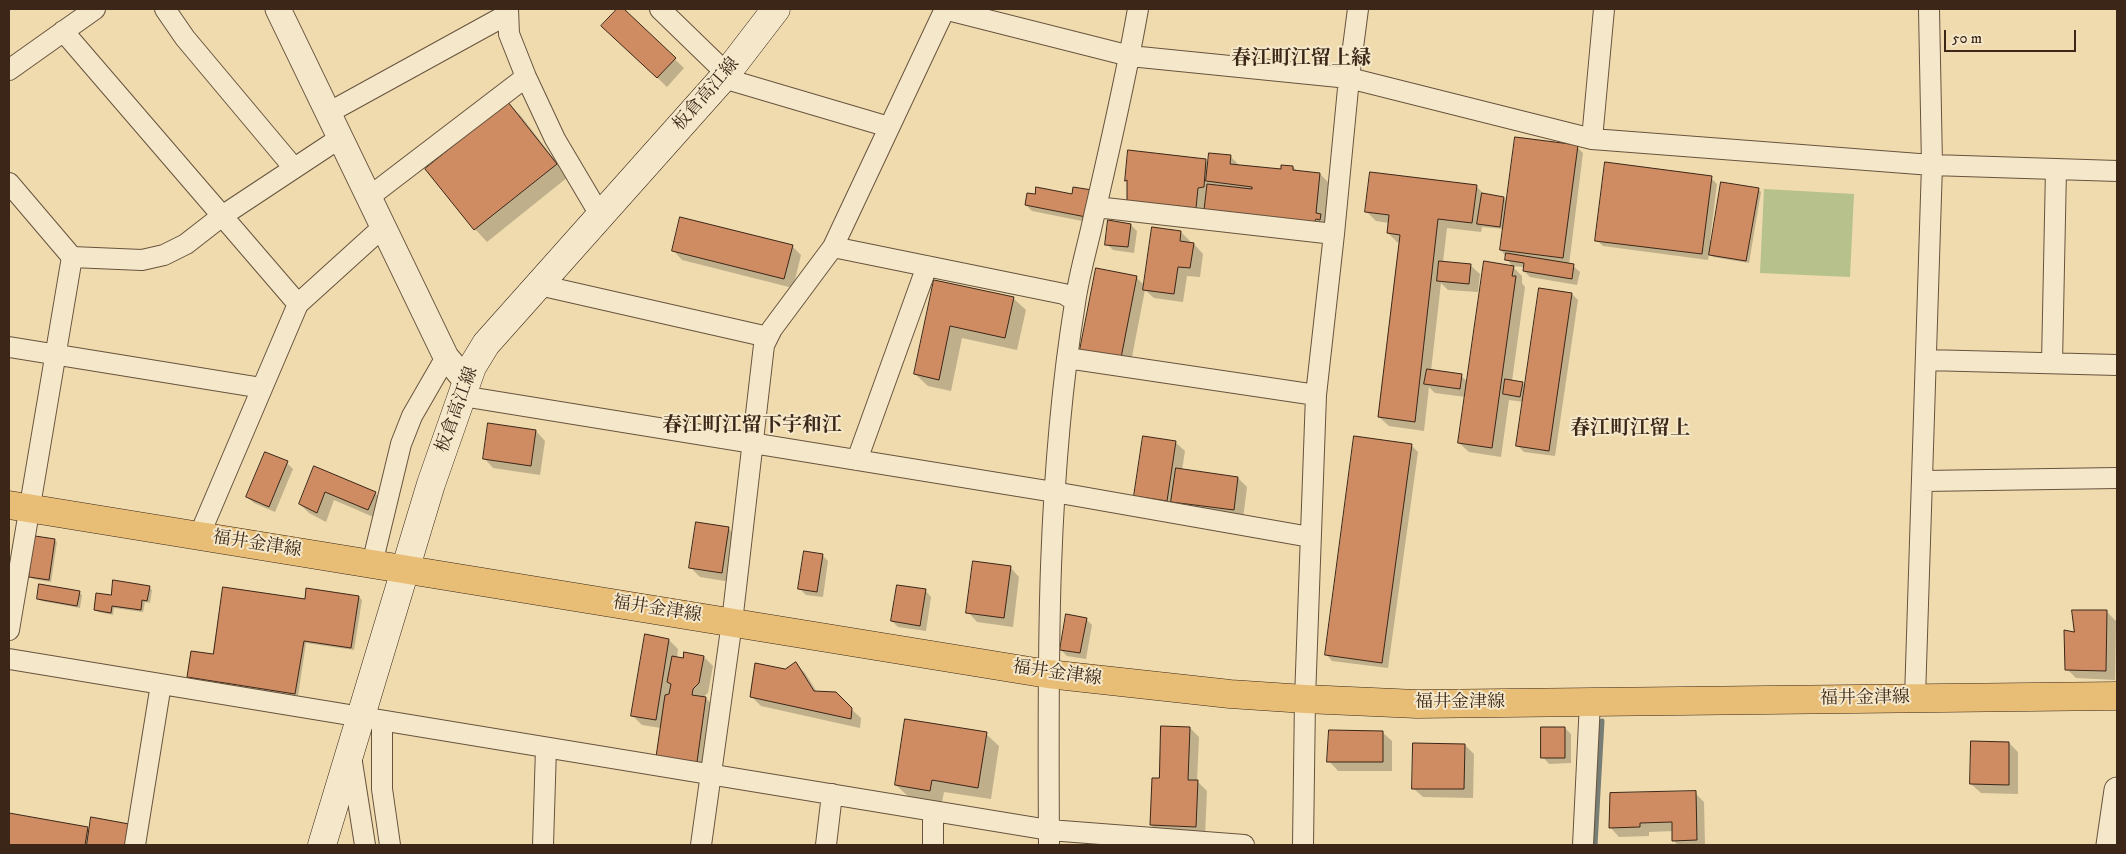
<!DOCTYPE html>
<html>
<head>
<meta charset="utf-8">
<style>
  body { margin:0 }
  #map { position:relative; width:2126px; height:854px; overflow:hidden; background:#efdbae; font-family:"IM FELL DW Pica",serif }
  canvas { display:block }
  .frame { position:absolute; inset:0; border:10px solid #3b2618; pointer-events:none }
  .scale { position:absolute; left:1944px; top:30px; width:132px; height:22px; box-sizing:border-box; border:2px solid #3b2618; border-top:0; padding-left:6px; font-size:15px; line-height:18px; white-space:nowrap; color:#3b2618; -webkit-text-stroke:4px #f5e8ca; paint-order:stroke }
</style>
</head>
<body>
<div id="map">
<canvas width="2126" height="854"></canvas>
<div class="frame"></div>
<div class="scale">50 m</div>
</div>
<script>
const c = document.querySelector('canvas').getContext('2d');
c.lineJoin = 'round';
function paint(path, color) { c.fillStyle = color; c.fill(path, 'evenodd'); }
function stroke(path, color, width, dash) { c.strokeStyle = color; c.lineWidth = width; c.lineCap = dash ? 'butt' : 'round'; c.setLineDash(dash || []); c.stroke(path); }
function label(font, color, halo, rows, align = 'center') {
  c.font = font + ' "IM FELL DW Pica","Noto Serif JP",serif'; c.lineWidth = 4; c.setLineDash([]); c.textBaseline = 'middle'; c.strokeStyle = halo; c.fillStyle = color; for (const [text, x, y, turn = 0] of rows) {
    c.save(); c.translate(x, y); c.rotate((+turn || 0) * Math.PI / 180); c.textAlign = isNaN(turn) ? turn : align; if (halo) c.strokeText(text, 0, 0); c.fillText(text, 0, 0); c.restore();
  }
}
paint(new Path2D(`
  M1764 189 1854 194 1850 277 1760 273Z`), '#b6c18c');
paint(new Path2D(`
  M619 9H622L684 68 667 87 603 26Z
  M508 103 521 116 568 177 487 242 475 229Z
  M1577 147 1583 153 1569 265 1573 266 1580 272 1577 285 1530 277 1524 271V267L1512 266 1501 250 1504 229 1482 227 1481 232 1447 228 1443 262 1470 265 1480 274 1478 292 1448 290 1441 283 1431 371 1461 376 1468 382 1513 267 1522 276V283L1525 287 1512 381 1522 383 1526 387 1540 289 1572 294 1578 300 1555 456 1524 452 1518 446 1524 402 1509 400 1501 457 1469 452 1459 443 1466 397 1435 393 1429 387 1424 431 1389 426 1379 417 1400 243 1397 242 1388 233 1389 223 1376 221 1367 212 1476 186 1485 195 1504 198 1508 202Z
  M1230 156 1240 166 1282 170 1293 167 1297 171 1320 174 1329 183 1325 220 1329 224 1137 210 1126 180 1205 160 1209 164Z
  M1711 178 1717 184 1710 240H1713L1758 189 1761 192 1749 263 1713 257 1709 253 1708 260 1603 246 1597 240Z
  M1073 195 1092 223 1032 211 1026 205Z
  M1131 225 1137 231 1134 253 1113 250 1107 244Z
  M1181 232 1190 241V244H1194L1203 254 1200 277 1187 276 1183 302 1154 298 1145 290 1130 367 1091 359 1136 277 1145 286Z
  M792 246 801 255 793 288 682 260 673 250Z
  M935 281 1013 298 1026 310 1017 350 962 338 951 391 928 386 915 374Z
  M536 431 545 441 540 475 493 468 484 458Z
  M1175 442 1185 451 1182 470 1238 478 1247 487 1243 519 1144 505 1135 495Z
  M1411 445 1418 452 1388 668 1332 661 1326 654Z
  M287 463 293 469 275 512 254 503 247 497Z
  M314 468 375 493 384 503 378 519 334 500 326 522 309 513 300 504Z
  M728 528 738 538 731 582 700 577 691 568Z
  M54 540 57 542 51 582 33 579 30 576Z
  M822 555 828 561 823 597 806 595 799 588Z
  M1010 567 1019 577 1013 627 977 622 968 612Z
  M149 587 152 590 150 603 145 602 143 612 114 608 113 615 98 612 95 609 112 596Z
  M308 589 359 597 362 600 354 650 306 643 298 696 191 680 189 677 306 601Z
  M925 590 931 597 926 631 898 627 892 621Z
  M79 592 82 595 80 608 41 601 38 598Z
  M2106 611 2116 621 2115 680 2076 678 2067 669 2075 634Z
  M1086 619 1092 625 1086 659 1067 656 1061 650Z
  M669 640 678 649 677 658 684 659 704 657 713 666 708 693 702 698H706L715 708 706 771 661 728 642 725 633 716Z
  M796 664 805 673 817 692 851 709 861 718 860 728 761 706 751 696Z
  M1190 728 1199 737 1197 781 1207 791 1205 836 1160 834 1151 825 1161 779Z
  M1565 728 1571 734V763L1549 764 1543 757Z
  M1382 732 1392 741V771H1338L1329 761Z
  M986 734 999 746 991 799 944 792 942 802 909 797 896 785Z
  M2009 743 2018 752V794L1981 793 1971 784Z
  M1465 745 1474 754 1473 798 1423 797 1413 788Z
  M1695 793 1704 802 1705 845H1678L1673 840V831L1649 832V836L1619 837 1610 827Z
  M9 814 87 828 90 831 139 845H9Z`), '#0003');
stroke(new Path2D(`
  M1595 845 1602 721`), '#767e75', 5);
const building = new Path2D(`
  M617 9H624L676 58 657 78 601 26Z
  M508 102 557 164 474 230 425 169Z
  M1515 137 1578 145 1563 258 1500 250Z
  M1128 150 1206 159 1204 187 1198 188 1196 208 1127 201V180L1125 181Z
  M1209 153 1231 155 1230 164 1281 169V165L1293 166V170L1320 173 1316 213 1321 214 1320 220 1316 219 1314 223 1204 210 1207 184 1252 189V187L1206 181Z
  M1605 162 1712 176 1702 254 1595 241Z
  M1370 172 1477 185 1472 223 1438 219 1415 422 1378 417 1400 235 1387 233 1389 215 1365 212Z
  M1721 182 1759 188 1746 261 1709 255Z
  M1036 187 1072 194 1073 187 1092 190 1086 217 1025 205 1027 193 1035 194Z
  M1482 193 1504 197 1500 227 1477 224Z
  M680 217 793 245 784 279 672 251Z
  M1108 220 1131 224 1128 247 1105 245Z
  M1152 227 1181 231 1180 241 1194 243 1190 268 1178 267 1174 294 1143 290Z
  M1506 253 1574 264 1572 279 1523 271 1524 263 1505 260Z
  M1439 261 1471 264 1469 284 1437 281Z
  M1484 261 1514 266 1512 276H1516L1492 448 1458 443Z
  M1096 268 1137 276 1121 358 1080 350Z
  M934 280 1014 297 1005 338 950 326 939 380 914 374Z
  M1539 288 1572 293 1549 451 1516 446Z
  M1427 369 1462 374 1460 389 1424 384Z
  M1505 379 1523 382 1520 397 1503 394Z
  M488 423 536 430 531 466 483 459Z
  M1143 436 1176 441 1167 501 1134 496Z
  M1354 436 1412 444 1382 663 1325 655Z
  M265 452 288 461 269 507 246 497Z
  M314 466 376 492 368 510 325 492 317 513 299 504Z
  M1176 468 1238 477 1234 510 1171 502Z
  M696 522 729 527 722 573 689 568Z
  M35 536 55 539 49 580 29 577Z
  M804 551 823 554 817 592 798 589Z
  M973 561 1011 566 1004 618 966 613Z
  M113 580 150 586 147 601 142 600 141 610 112 606 111 613 94 610 96 593 111 595Z
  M39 584 80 591 77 606 37 599Z
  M897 585 926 589 920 626 891 621Z
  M223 587 305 599 306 588 359 596 351 648 304 641 295 694 187 677 191 651 213 654Z
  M2072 610H2107L2106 671 2065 670 2064 630 2074 632Z
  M1066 614 1087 618 1080 653 1060 650Z
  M645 634 669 639 656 720 631 716Z
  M684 652 704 656 699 683 693 689 692 695 706 697 697 762 656 757 665 695 669 694 671 684 667 682 672 656 683 658Z
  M796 662 814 691 836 692 852 708 851 719 750 697 755 663 785 669Z
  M905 719 987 732 978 788 932 780 930 791 895 785Z
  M1161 726 1190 727 1188 780H1198L1196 827 1150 825 1152 778H1159Z
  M1541 727H1565V758H1541Z
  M1329 730 1383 731V762H1327Z
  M1971 741 2009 742V785L1970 784Z
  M1413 743 1465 744 1464 789H1412Z
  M1696 791 1697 840 1672 841V822L1640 823V827L1609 828 1610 793Z
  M9 813 88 827 85 845H9Z
  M91 817 129 824 125 845H87Z`);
paint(building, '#cf8b61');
stroke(building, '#3b2618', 1);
const minor = new Path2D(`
  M165 9 185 38 294 168
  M508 9 509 34 526 77 555 139 600 215
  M660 9 727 74
  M944 9 1130 56 1349 78 1592 139 1932 165 2117 171
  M63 31 298 304
  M9 70 95 9
  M723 78 889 127
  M328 113 508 14
  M1592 139 1604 9
  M9 183 72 257 9 630
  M369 197 526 77
  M1096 207 1334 234
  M833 247 1064 294 1075 301
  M72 257 142 260 164 255 186 244 222 216 340 138
  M539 285 768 337
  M9 347 262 388
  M1067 358 1316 395
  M1926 360 2117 365
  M2052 363 2056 169
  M462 396 1054 492 1310 537
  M857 460 927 266
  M1923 481 2117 478
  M199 536 298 304 383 227
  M372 564 401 444 412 416 446 357
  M9 659 1049 830 1244 845
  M1915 698 1932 165 1929 9
  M382 721V789L390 845
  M351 756 365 845
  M135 845 161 684
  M543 845 546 748
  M701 845 732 622 764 345 772 329 833 247 945 9
  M826 845 832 794
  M933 845V811
  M1049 845C1048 665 1046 482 1075 303 1079 274 1088 245 1094 216 1110 147 1126 78 1138 9
  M1303 845 1305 699 1316 395 1334 234 1349 78 1358 9
  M1583 845 1590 702`);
const tertiary = new Path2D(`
  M278 9 446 357 467 382
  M2109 845 2117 790`);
const secondary = new Path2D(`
  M322 845 431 484 472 367 486 344 723 78 776 9`);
const primary = new Path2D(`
  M9 505 1048 674 1230 694 1305 699 1417 704 2117 696`);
stroke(minor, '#68533e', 22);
stroke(tertiary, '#68533e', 27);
stroke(secondary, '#3b2618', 29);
stroke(primary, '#3b2618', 29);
stroke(minor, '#f5e8ca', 20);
stroke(tertiary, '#f5e8ca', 25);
stroke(secondary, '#f5e8ca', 28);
stroke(primary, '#e8be77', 28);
label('18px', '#3b2618', '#f5e8ca', [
  ["板倉高江線",707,95,-49],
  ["板倉高江線",458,410,-70],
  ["福井金津線",257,545,9],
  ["福井金津線",657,610,9],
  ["福井金津線",1057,674,8],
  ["福井金津線",1865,699,-1],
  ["福井金津線",1460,703]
]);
label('bold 20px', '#3b2618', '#f5e8ca', [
  ["春江町江留上緑",1301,60],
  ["春江町江留下宇和江",752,427],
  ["春江町江留上",1630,430]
]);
</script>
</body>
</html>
